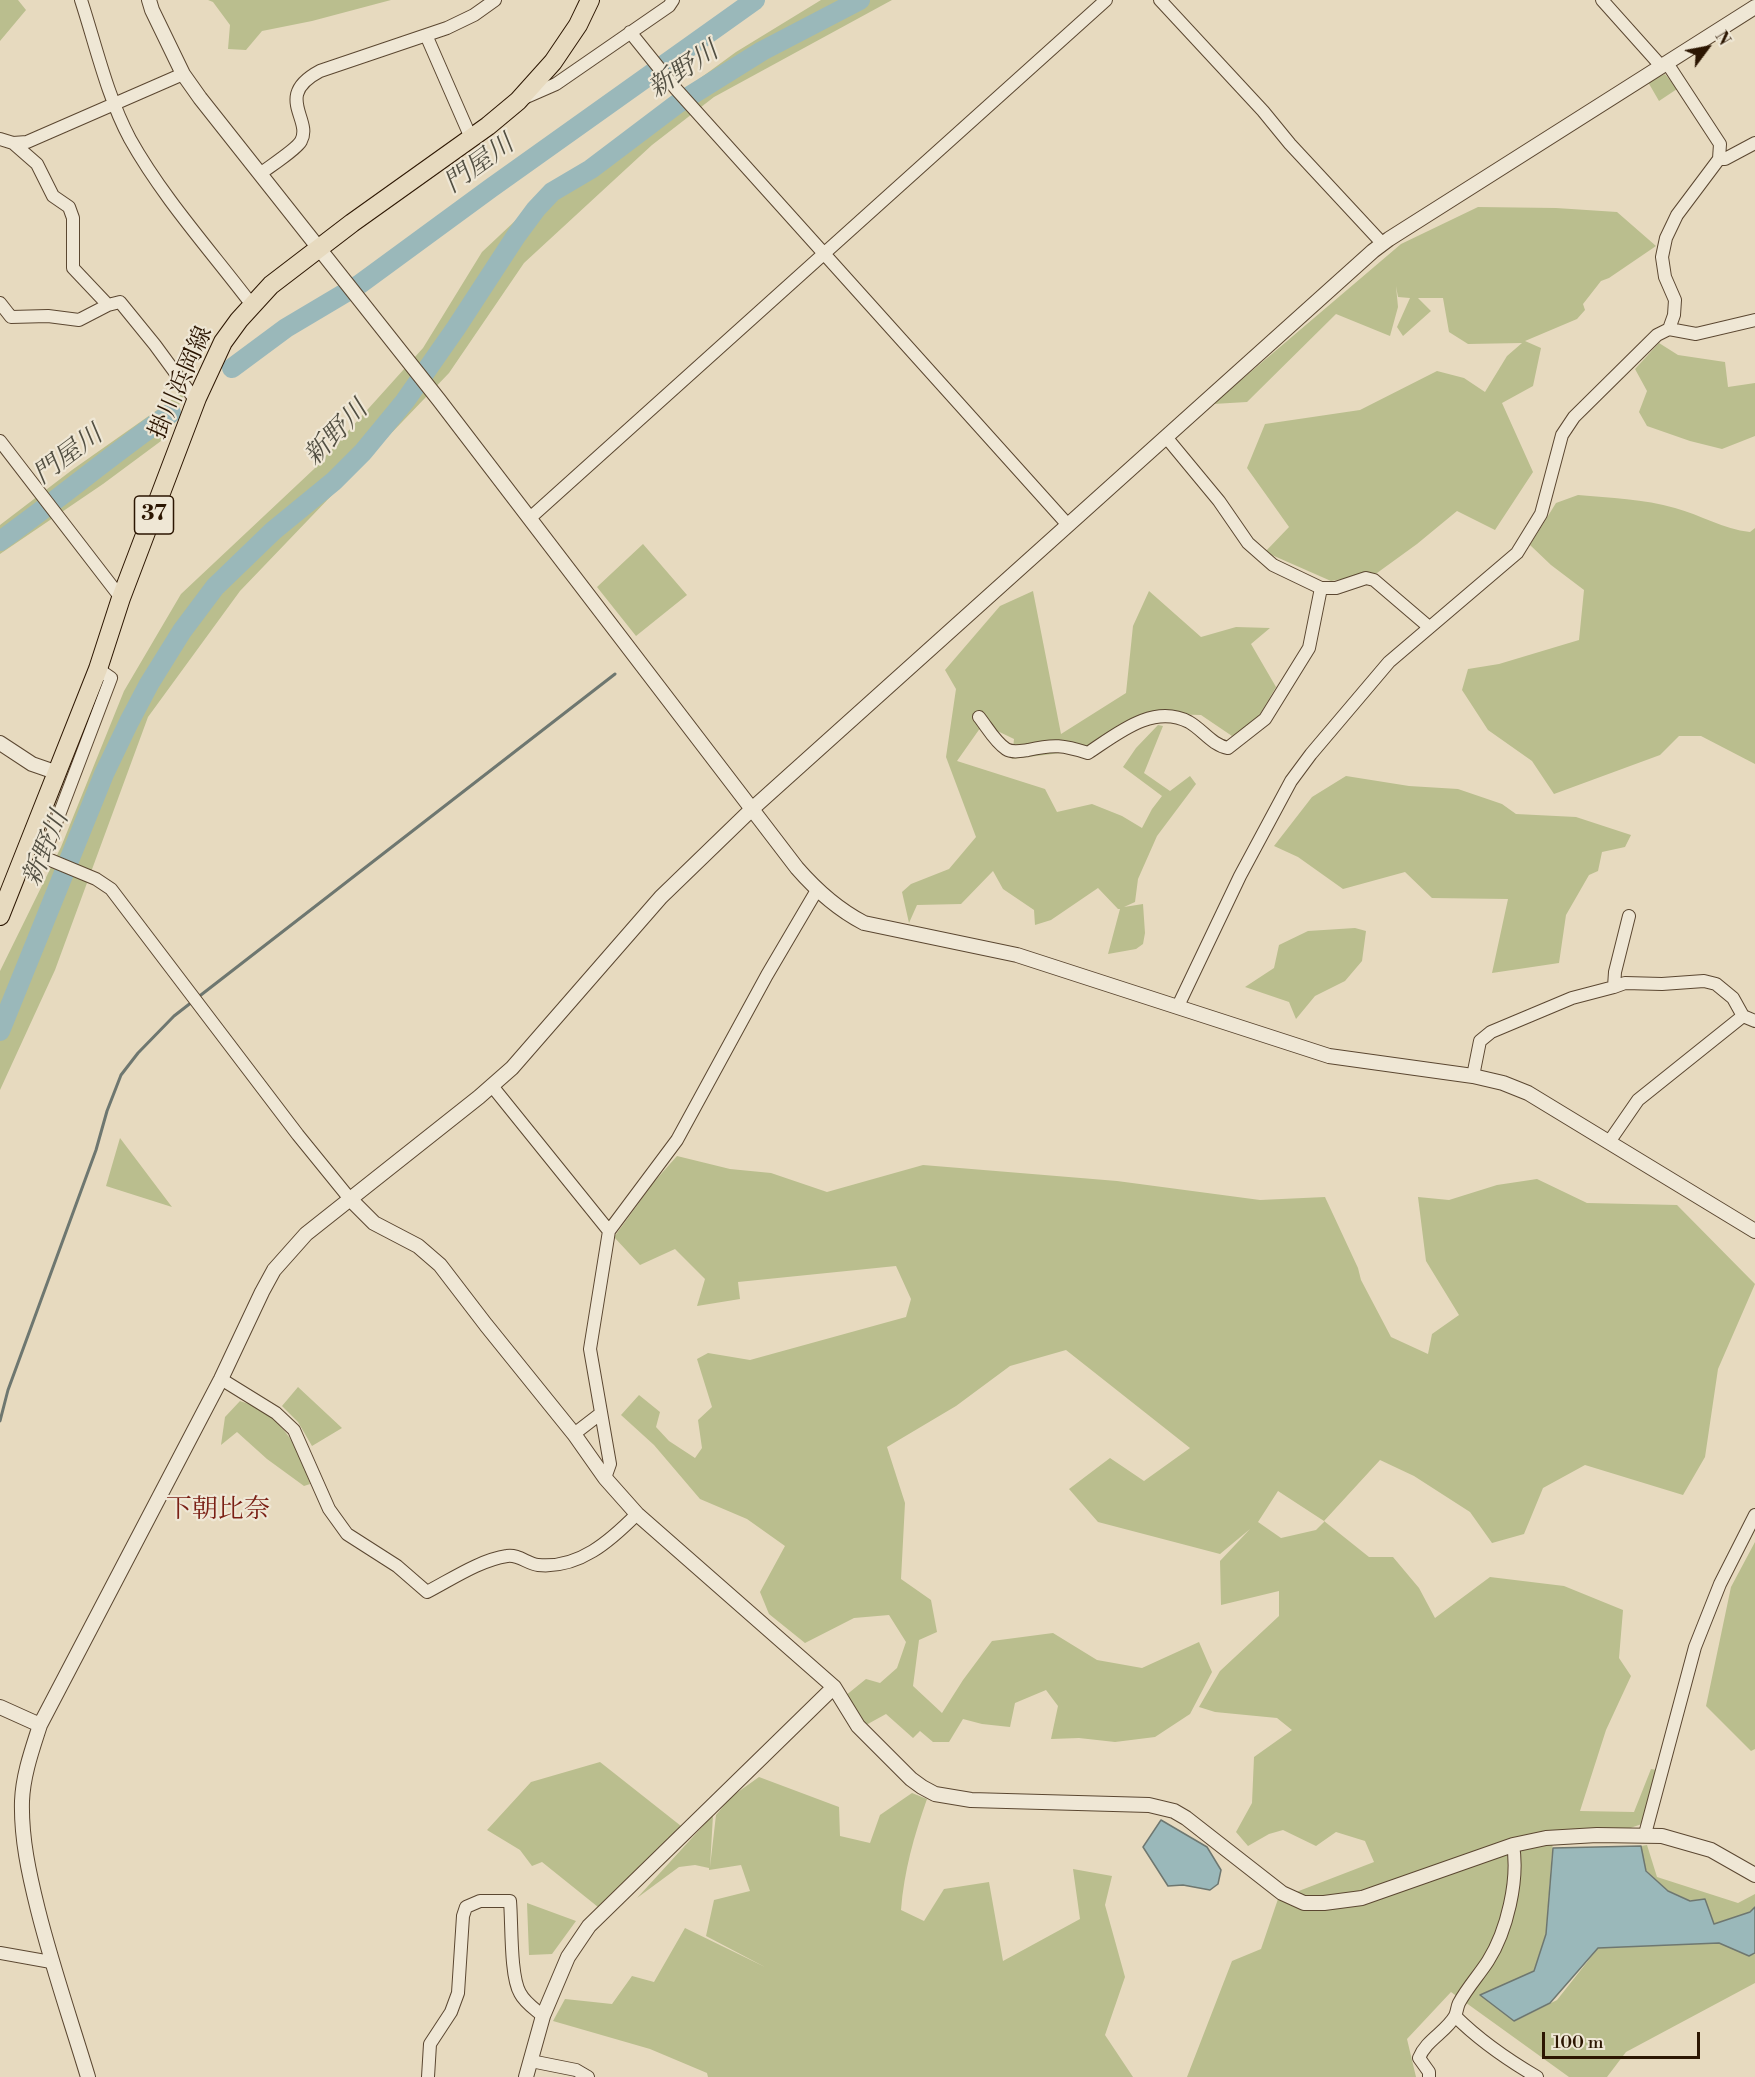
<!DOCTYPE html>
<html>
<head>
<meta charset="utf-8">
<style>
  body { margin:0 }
  #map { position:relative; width:1755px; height:2077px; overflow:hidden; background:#e7dabf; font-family:"Libre Bodoni",serif }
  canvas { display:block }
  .north { position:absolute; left:1677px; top:18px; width:60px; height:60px; -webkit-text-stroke:4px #efe7d5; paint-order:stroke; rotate:58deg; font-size:16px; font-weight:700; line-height:24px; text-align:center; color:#2c1602 }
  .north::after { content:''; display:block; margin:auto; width:21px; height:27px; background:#2c1602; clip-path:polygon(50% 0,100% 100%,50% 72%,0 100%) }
  .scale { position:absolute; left:1542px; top:2032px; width:158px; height:27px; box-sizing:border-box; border:3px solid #2c1602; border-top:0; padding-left:8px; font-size:18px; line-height:21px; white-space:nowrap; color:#2c1602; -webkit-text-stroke:4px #efe7d5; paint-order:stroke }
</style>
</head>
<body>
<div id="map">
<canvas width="1755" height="2077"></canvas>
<div class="north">N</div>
<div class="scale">100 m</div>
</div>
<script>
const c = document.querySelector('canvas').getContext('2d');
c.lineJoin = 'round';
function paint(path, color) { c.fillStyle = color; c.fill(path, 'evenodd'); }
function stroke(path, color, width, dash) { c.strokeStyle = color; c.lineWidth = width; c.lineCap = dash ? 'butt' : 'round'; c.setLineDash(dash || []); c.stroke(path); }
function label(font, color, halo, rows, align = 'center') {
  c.font = font + ' "Libre Bodoni","Noto Serif JP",serif'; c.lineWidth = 4.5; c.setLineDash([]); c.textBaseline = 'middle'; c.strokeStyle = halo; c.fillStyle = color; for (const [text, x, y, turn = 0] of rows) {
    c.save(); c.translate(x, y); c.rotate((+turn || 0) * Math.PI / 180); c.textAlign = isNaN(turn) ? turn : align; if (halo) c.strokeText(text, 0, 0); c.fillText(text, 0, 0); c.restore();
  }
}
paint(new Path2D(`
  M0 0H18L26 10 0 41Z
  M208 0H391L312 21 262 31 246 50 228 49 230 25 213 2Z
  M821 0H892L714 97 652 145 524 263 449 373 240 591 148 717 55 970 0 1090V971L61 847 124 691 181 594 314 469 423 348 482 252 550 188 736 52Z
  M1665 74 1677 89 1659 101 1648 82Z
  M1478 207 1556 208 1617 212 1656 246 1609 278 1601 281 1583 304 1585 310 1577 319 1525 341 1541 348 1533 386 1502 403 1533 472 1495 530 1457 511 1417 544 1377 573 1331 581 1265 552 1289 527 1247 468 1265 424 1360 410 1437 371 1464 378 1485 392 1507 356 1522 343 1468 344 1449 332 1443 298H1418L1431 311 1403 336 1397 327 1410 298 1398 297 1396 286 1398 307 1390 336 1336 314 1247 402 1213 404 1401 244Z
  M1659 343 1678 355 1725 362 1728 387 1755 383V436L1722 449 1690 441 1647 426 1639 412 1647 391 1635 369Z
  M187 389 161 441 103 484 0 554V525L72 470Z
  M1578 495C1610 498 1644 499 1675 508 1701 515 1723 529 1750 532L1755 528V764L1701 736H1679L1660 755 1554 794 1532 761 1488 730 1462 690 1468 669 1499 664 1579 640 1584 590 1551 565 1530 545 1556 503Z
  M643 544 687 595 636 636 597 587Z
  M1033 591 1061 734 1126 693 1133 626 1149 591 1201 637 1236 627 1270 628 1251 644 1276 687 1258 718 1232 736 1201 715 1165 714 1101 748 1012 759 1014 739 983 724 957 761 1045 789 1057 812 1092 804 1122 816 1142 828 1152 809 1162 796 1123 767 1136 748 1158 725 1163 726 1144 773 1170 791 1190 776 1196 784 1157 836 1138 879 1135 902 1124 907 1143 904 1145 933 1143 944 1136 949 1108 954 1120 909H1118L1098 888 1051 920 1035 925 1034 910 1003 889 993 871 961 904 917 905 909 923 902 892 911 884 949 869 976 837 946 757 956 689 945 670 1000 606Z
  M1346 776 1409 786 1458 789 1502 804 1516 814 1576 817 1631 835 1625 847 1602 852 1598 871 1589 875 1566 915 1559 963 1492 973 1508 899 1432 898 1405 872 1343 889 1298 857 1274 846 1312 797Z
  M1355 928 1366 931 1362 961 1345 981 1315 996 1296 1019 1289 1002 1245 987 1274 968 1279 945 1308 931Z
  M120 1138 172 1207 106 1186Z
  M677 1156 730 1169 771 1173 827 1192 923 1165 1117 1181 1260 1200 1325 1197 1358 1268 1361 1280 1391 1337 1428 1354 1432 1334 1459 1315 1426 1261 1418 1197 1449 1200 1497 1185 1537 1179 1587 1203 1677 1205 1755 1284 1718 1369 1705 1457 1683 1495 1585 1465 1543 1488 1524 1534 1492 1543 1470 1512 1414 1476 1380 1460 1324 1521 1369 1557H1393L1419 1588 1435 1618 1490 1577 1564 1586 1623 1610 1619 1658 1631 1676 1606 1730 1580 1811 1634 1812 1651 1769 1657 1770 1642 1824 1627 1829 1561 1831 1553 1839 1546 1934 1534 1972 1481 1995 1515 2021 1557 2000 1603 1942 1719 1943 1749 1956 1755 1954V1983L1626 2052 1607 2077H1569L1451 1992 1407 2039 1416 2077H1187L1232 1961 1261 1949 1278 1899 1374 1862 1365 1841 1336 1832 1316 1846 1283 1830 1269 1834 1248 1846 1236 1832 1252 1803 1254 1757 1292 1730 1277 1718 1215 1712 1199 1707 1220 1671 1279 1616V1591L1221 1605 1220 1561 1250 1529 1220 1554 1098 1522 1069 1489 1110 1458 1144 1481 1190 1448 1066 1350 1010 1366 956 1406 887 1447 905 1503 901 1579 931 1600 937 1632 919 1640 913 1686 942 1713 963 1680 992 1641 1053 1633 1097 1660 1142 1668 1199 1642 1212 1672 1190 1714 1155 1737 1115 1742 1079 1738 1051 1739 1058 1706 1046 1690 1015 1703 1010 1727 982 1724 963 1719 949 1742H933L920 1731 913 1738 886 1714 866 1725 845 1696 866 1679 880 1683 897 1668 906 1642 889 1615 854 1618 805 1643 769 1614 760 1592 785 1546 747 1519 700 1499 654 1445 621 1415 639 1395 660 1412 656 1427 669 1441 695 1458 702 1448 698 1420 712 1407 697 1359 708 1353 750 1360 906 1317 911 1299 896 1266 738 1282 740 1299 697 1306 705 1279 675 1249 640 1265 614 1237 654 1182ZM1278 1491 1324 1521V1522L1316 1530 1281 1538 1258 1522Z
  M298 1387 342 1428 312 1446 298 1422 282 1406Z
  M240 1401C280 1413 299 1446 310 1484L304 1486 267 1459 237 1432 221 1445 225 1417Z
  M1755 1542V1749L1751 1751 1706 1706 1731 1587Z
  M600 1762 681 1826 598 1907 542 1862 532 1866 520 1850 487 1830 531 1782Z
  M759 1777 839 1807 840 1836 870 1843 880 1815 912 1793 927 1799C914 1836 904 1871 901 1910L924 1921 944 1889 989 1882 1003 1961 1080 1919 1073 1869 1112 1876 1105 1905 1125 1977 1105 2035 1133 2077H708L707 2073 650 2049 553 2021 565 1999 612 2004 632 1976 654 1982 685 1928 765 1967 706 1936 714 1900 750 1891 741 1865 709 1870V1868L695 1865 679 1867 637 1898 713 1815 710 1867 716 1815 731 1797Z
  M1647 1845 1657 1877 1738 1903 1755 1894V1907L1750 1912 1714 1925 1705 1900H1688L1667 1890 1645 1869 1641 1846Z
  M527 1903 576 1921 552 1954 529 1955Z`), '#babe8e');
const water = new Path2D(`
  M1161 1820 1207 1847 1221 1870 1218 1884 1210 1890 1183 1885 1168 1886 1143 1847Z
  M1641 1846 1646 1871 1668 1891 1690 1901 1705 1899 1714 1924 1750 1912 1755 1907V1953L1749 1956 1719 1943 1598 1948 1550 2003 1514 2021 1480 1995 1534 1971 1546 1934 1553 1848Z`);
paint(water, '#9ab8ba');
stroke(water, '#6e7770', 1.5);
stroke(new Path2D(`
  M197 998 615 674
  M0 1421 8 1390 96 1150 107 1111 121 1075 138 1053 174 1016 192 1002`), '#6e7770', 3);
stroke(new Path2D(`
  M232 368 286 328 360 284 491 188 755 0
  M0 541C58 500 112 454 171 413
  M0 1031 104 774 129 722 149 684 182 631 215 587 273 531 334 481 363 452 405 401 456 328 516 236 536 209 552 192 591 169 677 104 762 51 860 0`), '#9ab8ba', 20);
const minor = new Path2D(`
  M81 0C96 46 107 96 130 139 163 198 211 251 252 305
  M1160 0 1263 111 1290 144 1382 243
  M1602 0 1661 66
  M630 32 676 89 1068 525
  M426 35 471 138
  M1667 63 1720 144 1719 159 1677 215 1666 238 1662 257 1665 277 1675 300 1674 315 1669 329
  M524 98 556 84 669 6 673 0
  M0 139 13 143 27 142 183 74
  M13 143 37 164 53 196 69 207 73 218V268L108 305
  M1719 159H1725L1755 143
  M260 174C269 167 297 149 301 141 313 119 273 96 320 71L447 28 474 15 495 0
  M0 303 11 317 48 316 79 320 108 305 120 302 155 345 196 401
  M1166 437 1219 501 1248 543 1273 565 1321 588H1336L1366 578 1374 580 1429 627
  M0 441 121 598
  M530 518 1106 0
  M98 669 111 678 43 857 96 879 111 889 298 1135 350 1199
  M979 717C987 727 995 742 1006 749 1012 753 1021 751 1028 750 1054 744 1063 745 1088 753 1117 734 1153 703 1189 722 1203 730 1212 745 1228 748L1265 719 1309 648 1321 588
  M1629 916 1615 972 1614 987 1625 983 1662 984 1704 981 1716 984 1733 998 1743 1016 1755 1021
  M1178 1006 1240 876 1291 781 1311 754 1389 662 1517 553 1541 514 1562 435 1574 417 1657 335 1669 329 1696 334 1755 320
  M1473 1076 1480 1041 1491 1032 1572 998 1614 987
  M492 1086 609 1231
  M1609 1142 1638 1100 1743 1016
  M221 1379 276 1413 294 1430 329 1509 347 1534 397 1566 427 1592C452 1579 480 1560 507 1556 518 1554 528 1564 538 1565 579 1569 610 1541 637 1514
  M574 1434 600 1414
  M605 1478 610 1464 590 1349 609 1231 677 1140 767 975 817 890
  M1645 1834 1695 1647 1720 1584 1755 1515
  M0 1953 51 1962
  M1455 2016C1479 2040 1508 2060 1537 2077
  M531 2061 576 2070 588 2077
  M428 2077 430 2044 451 2012 458 1993 463 1916 466 1907 480 1901H510C512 1923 510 1976 520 1993 525 2003 535 2009 543 2016
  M1429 2077V2072L1419 2058C1426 2040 1446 2032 1455 2016 1457 2012 1457 2007 1459 2003 1467 1988 1479 1975 1488 1961 1507 1931 1519 1880 1513 1845`);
const tertiary = new Path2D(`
  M149 0 152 10 183 74 200 98 439 400 797 868C817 891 837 909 864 923L1017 955 1329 1056 1473 1076 1503 1083 1528 1093 1755 1231
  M0 743 32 764 58 773
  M350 1199 374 1223 418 1246 440 1265 486 1325 574 1434 605 1478 637 1514 834 1687 858 1726 911 1779 922 1787 935 1794 971 1800 1149 1805 1174 1811 1186 1818 1282 1893 1304 1903H1324L1362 1898 1513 1845 1546 1838 1597 1835 1662 1836 1711 1850 1755 1875
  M0 1707 40 1725
  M88 2077C71 2021 52 1966 38 1910 29 1874 21 1838 22 1801 23 1775 32 1750 40 1725L221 1379 262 1292 274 1270 306 1234 479 1097 512 1068 661 897 752 809 1373 251 1389 239 1755 7
  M526 2077 543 2016 568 1957 589 1926 834 1687`);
const primary = new Path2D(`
  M0 916 98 669 121 598 197 398 223 342 239 320 271 285 352 223 488 126 518 101 553 62 578 25 590 0`);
stroke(minor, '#5b4731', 14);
stroke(tertiary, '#5b4731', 16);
stroke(primary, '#2c1602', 20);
stroke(minor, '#efe7d5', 12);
stroke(tertiary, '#efe7d5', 14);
stroke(primary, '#e7dabf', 18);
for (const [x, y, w] of [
  [154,515,39]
]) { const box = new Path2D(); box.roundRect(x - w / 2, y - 19, w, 38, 4.5); c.fillStyle = '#efe7d5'; c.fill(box); stroke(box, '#2c1602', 1.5); }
label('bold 22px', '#2c1602', null, [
  ["37",154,515]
]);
label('24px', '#2c1602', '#efe7d5', [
  ["掛川浜岡線",182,383,-66]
]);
label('italic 26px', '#524f42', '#efe7d5', [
  ["新野川",684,71,-34],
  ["門屋川",480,165,-36],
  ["新野川",337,434,-46],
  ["門屋川",69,456,-37],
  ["新野川",47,849,-67]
]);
label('26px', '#7a1f14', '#efe7d5', [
  ["下朝比奈",218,1511]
]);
</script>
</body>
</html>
